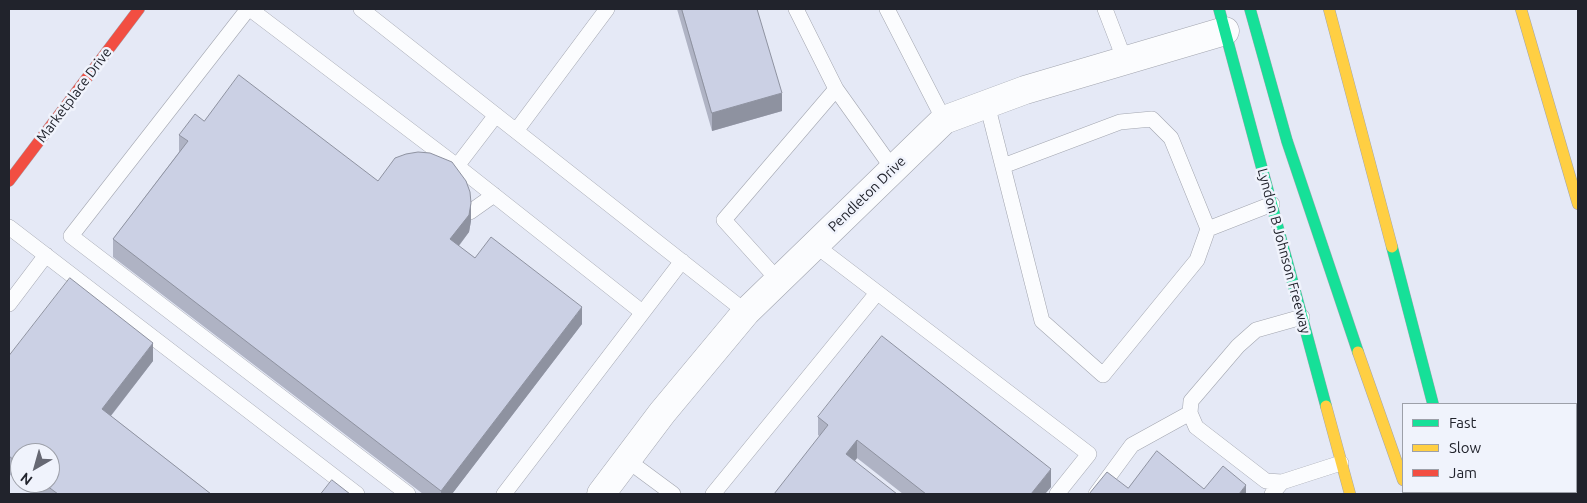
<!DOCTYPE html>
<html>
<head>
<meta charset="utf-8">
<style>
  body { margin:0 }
  #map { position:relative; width:1587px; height:503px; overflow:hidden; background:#e5e9f6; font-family:Ubuntu,sans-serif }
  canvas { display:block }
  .frame { position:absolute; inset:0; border:10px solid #21232c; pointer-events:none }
  .legend { position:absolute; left:1402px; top:403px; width:175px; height:90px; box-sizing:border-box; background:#f0f3fc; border:1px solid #9da0a9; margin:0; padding:6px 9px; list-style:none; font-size:15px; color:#21232c }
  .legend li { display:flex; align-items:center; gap:10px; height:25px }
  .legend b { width:25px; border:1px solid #9da0a9 }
  .north { position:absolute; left:10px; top:443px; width:50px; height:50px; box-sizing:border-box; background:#f0f3fc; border:1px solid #9da0a9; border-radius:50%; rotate:218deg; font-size:14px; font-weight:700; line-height:20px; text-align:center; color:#21232c }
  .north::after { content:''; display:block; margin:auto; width:18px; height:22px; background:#666873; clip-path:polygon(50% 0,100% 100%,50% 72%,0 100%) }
</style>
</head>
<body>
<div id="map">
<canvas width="1587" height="503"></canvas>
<div class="frame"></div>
<ul class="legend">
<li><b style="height:6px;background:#16e098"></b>Fast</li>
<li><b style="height:6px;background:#ffcf43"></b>Slow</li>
<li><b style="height:6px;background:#f24e42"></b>Jam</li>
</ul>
<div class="north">N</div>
</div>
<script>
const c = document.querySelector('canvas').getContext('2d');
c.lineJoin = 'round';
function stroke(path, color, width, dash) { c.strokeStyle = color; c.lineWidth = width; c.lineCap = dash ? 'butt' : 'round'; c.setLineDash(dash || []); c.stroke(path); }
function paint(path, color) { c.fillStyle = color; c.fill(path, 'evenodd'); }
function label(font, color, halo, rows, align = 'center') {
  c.font = font + ' Ubuntu,sans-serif'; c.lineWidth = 5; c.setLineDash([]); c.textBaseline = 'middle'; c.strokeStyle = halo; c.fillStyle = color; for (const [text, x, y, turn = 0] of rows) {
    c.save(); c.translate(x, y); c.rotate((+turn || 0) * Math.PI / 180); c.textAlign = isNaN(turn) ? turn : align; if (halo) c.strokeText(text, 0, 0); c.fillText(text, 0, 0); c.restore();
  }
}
const lane = new Path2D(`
  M248 9 71 236 408 494
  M250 9 457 166 642 312
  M361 9 746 312
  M796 9 836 89 893 169
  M887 9 944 120
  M1105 9 1125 61
  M987 104 1042 321 1103 375 1197 260 1208 229 1272 204
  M516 131 607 9
  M457 166 496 115
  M1003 166 1120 122 1152 119 1171 138 1208 229
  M470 212 494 195
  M9 227 357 494
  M815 245 1089 454 1057 494
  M778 280 724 220 836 89
  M9 304 46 255
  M1302 317 1256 330 1238 346 1191 401 1190 413 1196 427 1266 481 1282 482 1341 463
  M627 460 673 494
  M504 494 682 261
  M713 494 877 293
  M1096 494 1132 445 1190 413
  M1272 494 1282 482`);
const street = new Path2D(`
  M601 494 662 413 746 312 944 120 1025 90 1225 31`);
const fast = new Path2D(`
  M1219 9 1326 406
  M1250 9 1287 141 1358 352
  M1392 247 1433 404
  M1457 492 1458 494`);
const slow = new Path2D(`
  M1329 9 1392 247
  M1521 9 1578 204
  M1358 352 1403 480
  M1326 406 1350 494`);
const jam = new Path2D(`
  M9 181 139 9`);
stroke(lane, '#a2a5af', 16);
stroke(street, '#a2a5af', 29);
stroke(fast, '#a2a5af', 12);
stroke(slow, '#a2a5af', 12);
stroke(jam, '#a2a5af', 12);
stroke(lane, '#fbfcfe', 15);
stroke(street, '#fbfcfe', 28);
stroke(fast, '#16e098', 11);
stroke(slow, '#ffcf43', 11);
stroke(jam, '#f24e42', 11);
paint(new Path2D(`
  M677 9H757L782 111 712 131Z
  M204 121 378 181 471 221 469 232 459 246 475 258 582 324 452 494H423L113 257V239L179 152V135Z
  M9 356 153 361 111 416 211 494H35L21 483H50L20 453V483L9 474Z
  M818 417 1051 487 1045 494H903L857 458 855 461 818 435Z`), '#afb3c4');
paint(new Path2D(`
  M782 93V111L712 131V113Z
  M471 203V221L469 232 450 257V239Z
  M582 307V324L452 494H441V491Z
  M153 343V361L102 427V409Z
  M857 440V458L846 472V454Z
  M1051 469V487L1045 494H1031Z
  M1246 485V494H1239Z`), '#8e92a0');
const building = new Path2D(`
  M682 9H757L782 93 712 113Z
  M239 75 378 181 395 158 406 154 418 152 430 153 452 162 466 181 470 192 471 203 469 215 450 239 475 258 491 237 582 307 441 491 113 239 188 141 179 135 195 114 204 121Z
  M70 278 153 343 102 409 211 494H58L43 483H50V453H20V465L9 456V356Z
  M882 336 1051 469 1031 494H926L857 440 846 454 897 494H774L828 425 818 417Z
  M1157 451 1204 489 1223 466 1246 485 1239 494H1089L1107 472 1128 488Z
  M332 480 350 494H321Z`);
paint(building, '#cbd0e4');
stroke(building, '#8e92a0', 1);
label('14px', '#21232c', '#f0f3fc', [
  ["Marketplace Drive",74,95,-53],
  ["Pendleton Drive",867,194,-44],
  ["Lyndon B Johnson Freeway",1284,251,75]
]);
</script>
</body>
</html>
